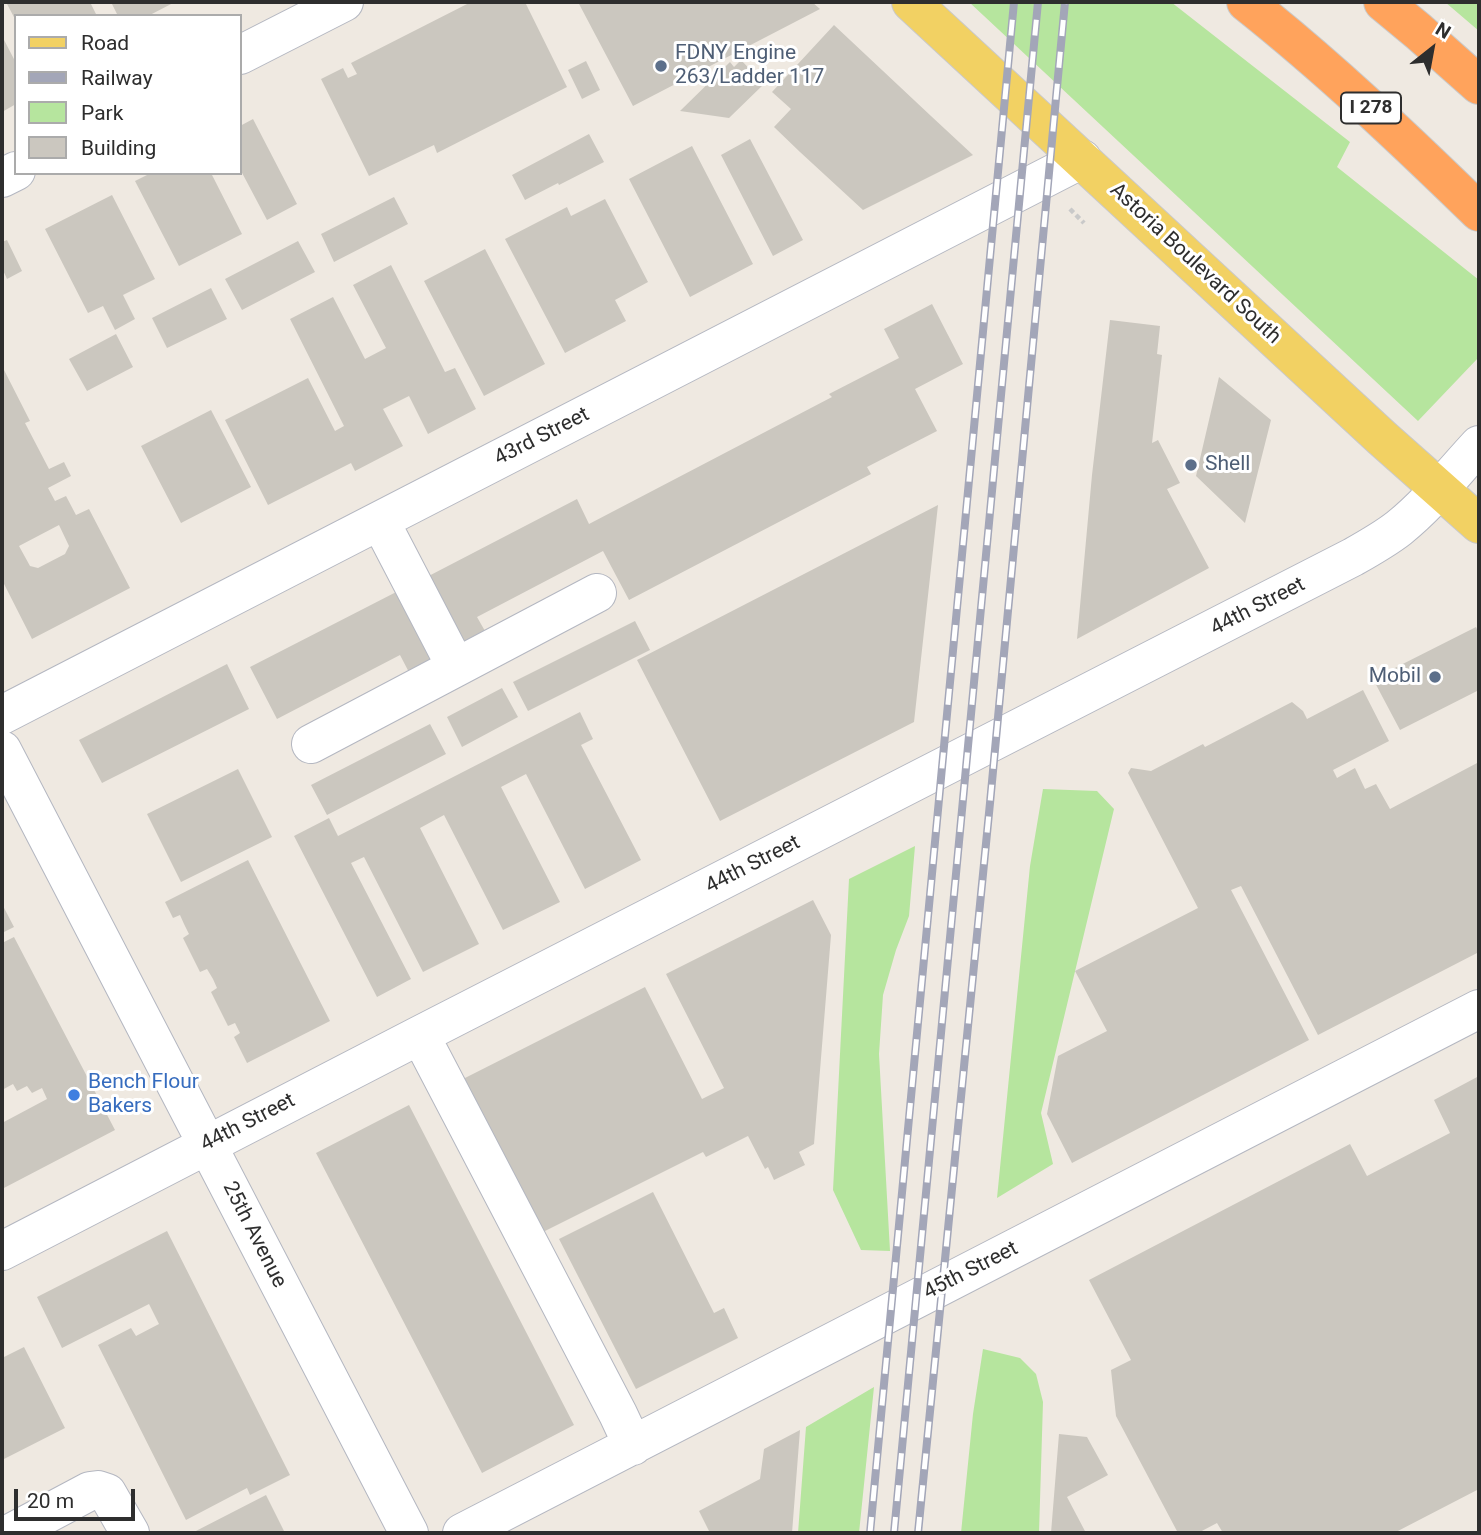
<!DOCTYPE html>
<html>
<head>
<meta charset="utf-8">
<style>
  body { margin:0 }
  #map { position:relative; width:1481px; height:1535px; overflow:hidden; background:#efe9e1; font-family:Roboto,sans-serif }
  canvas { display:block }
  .frame { position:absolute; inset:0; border:4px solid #2e2e2e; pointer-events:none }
  .legend { position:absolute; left:14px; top:14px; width:228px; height:161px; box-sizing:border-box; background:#fff; border:2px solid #ababab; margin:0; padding:9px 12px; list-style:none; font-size:21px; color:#2e2e2e }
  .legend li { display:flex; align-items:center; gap:14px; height:35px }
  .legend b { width:35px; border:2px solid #ababab }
  .north { position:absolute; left:1397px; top:14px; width:70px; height:70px; -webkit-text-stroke:5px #fff; paint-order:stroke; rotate:31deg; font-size:19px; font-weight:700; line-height:28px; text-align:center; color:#2e2e2e }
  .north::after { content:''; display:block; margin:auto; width:24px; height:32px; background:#2e2e2e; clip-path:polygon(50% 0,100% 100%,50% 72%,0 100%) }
  .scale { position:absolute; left:14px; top:1489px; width:121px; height:32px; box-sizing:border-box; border:4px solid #2e2e2e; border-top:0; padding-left:9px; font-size:21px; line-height:24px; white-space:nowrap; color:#2e2e2e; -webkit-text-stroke:5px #fff; paint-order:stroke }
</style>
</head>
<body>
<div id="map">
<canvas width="1481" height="1535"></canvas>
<div class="frame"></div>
<ul class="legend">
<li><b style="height:9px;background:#f2d163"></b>Road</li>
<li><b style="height:9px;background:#a3a6b8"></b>Railway</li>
<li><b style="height:19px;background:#b6e59e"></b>Park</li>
<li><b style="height:19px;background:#cbc7bf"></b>Building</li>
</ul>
<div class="north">N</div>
<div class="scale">20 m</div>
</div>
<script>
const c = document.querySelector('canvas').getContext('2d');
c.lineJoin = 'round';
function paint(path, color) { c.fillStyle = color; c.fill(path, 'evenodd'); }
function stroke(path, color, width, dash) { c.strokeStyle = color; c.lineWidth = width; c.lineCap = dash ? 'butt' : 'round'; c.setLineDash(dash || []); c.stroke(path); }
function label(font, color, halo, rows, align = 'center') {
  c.font = font + ' Roboto,sans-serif'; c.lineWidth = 6; c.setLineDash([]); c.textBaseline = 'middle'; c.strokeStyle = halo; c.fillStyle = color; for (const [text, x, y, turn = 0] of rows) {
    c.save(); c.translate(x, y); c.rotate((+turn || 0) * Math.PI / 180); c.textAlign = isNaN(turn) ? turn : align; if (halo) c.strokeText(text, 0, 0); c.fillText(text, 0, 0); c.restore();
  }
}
paint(new Path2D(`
  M969 2H1171L1350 142 1337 167 1479 280V357L1418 421Z
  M1445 2H1479V31Z
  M1043 789 1097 791 1114 809 1041 1113 1053 1164 997 1198 1030 866Z
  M915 846 909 916 896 950 883 995 879 1054 890 1251 861 1250 833 1190 849 879Z
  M983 1349 1020 1358 1036 1374 1043 1402 1039 1533H961L973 1414Z
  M874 1387 859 1533H798L806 1427Z`), '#b6e59e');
paint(new Path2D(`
  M6 2H90L97 16H16V21Z
  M111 2H175L148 16H118Z
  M471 2H525L567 87 437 153 434 145 369 176 321 79 343 68 348 78 357 74 351 63Z
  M578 2H812L820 9 633 106Z
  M834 25 931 116 973 155 863 210 800 152 774 127 791 109 772 92Z
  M2 36 16 63V104L2 112Z
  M741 60 764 84 729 118 680 111 730 62 734 67Z
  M586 61 600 90 582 99 568 70Z
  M253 119 297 204 267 220 240 169V126Z
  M589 134 604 162 559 185 558 183 525 200 512 175Z
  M750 139 803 240 773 256 721 155Z
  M692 146 753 264 690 297 629 179Z
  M151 173H211L242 234 179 266 135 181Z
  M112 195 155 279 123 295 135 319 115 330 103 306 88 313 45 229Z
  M394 197 408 224 334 262 321 234Z
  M605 199 648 282 615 300 626 321 565 353 505 239 567 207 571 216Z
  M7 240 22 271 7 279 2 268V242Z
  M298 241 315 272 242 310 225 279Z
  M485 249 545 364 484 396 424 281Z
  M391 265 445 372 455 368 476 409 428 434 409 396 383 409 403 446 355 471 351 463 268 505 225 420 308 378 335 431 344 426 290 319 333 297 365 359 386 348 353 285Z
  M211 288 227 319 167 348 152 318Z
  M932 304 963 364 915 389 937 431 867 467 871 474 629 600 603 551 477 617 489 638 459 653 421 580 577 499 589 524 832 397 829 394 899 358 884 329Z
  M1110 320 1160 326 1157 354 1162 355 1152 443 1158 440 1180 483 1167 489 1209 568 1077 639 1092 475Z
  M116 334 133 367 87 391 69 359Z
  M2 366 30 421 25 423 49 469 64 462 71 476 48 488 55 501 66 496 76 515 89 509 130 588 32 639 2 580ZM59 525 69 546 65 554 38 568 30 566 19 546Z
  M1219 377 1271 420 1245 523 1196 476Z
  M211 410 251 487 181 523 141 446Z
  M938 505 914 722 720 821 637 660Z
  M404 588 443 662 412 678 400 655 277 719 250 667Z
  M635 621 650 650 528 711 513 682Z
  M1476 627 1479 633V690L1400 730 1373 679Z
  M227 664 249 709 102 783 79 740Z
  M502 688 518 717 462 747 447 717Z
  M1363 690 1389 741 1333 770 1337 778 1355 768 1365 789 1376 784 1390 809 1479 762V952L1318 1035 1241 886 1231 890 1309 1040 1072 1163 1047 1114 1058 1056 1107 1031 1075 971 1198 908 1128 773 1131 768 1151 771 1203 744 1205 747 1292 702 1303 711 1307 719Z
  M580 712 593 739 581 745 641 860 585 889 526 774 501 787 560 902 503 930 444 815 420 828 479 944 423 972 364 857 351 863 411 979 377 997 294 836 329 818 338 836Z
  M430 724 446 754 327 815 311 785Z
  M238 769 272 837 181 882 147 814Z
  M248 860 330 1021 247 1063 234 1037 240 1033 235 1023 228 1026 211 992 217 988 213 979 207 969 200 972 183 938 189 934 184 924 180 915 173 918 165 902Z
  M813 900 831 935 814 1144 799 1152 805 1165 774 1180 768 1167 765 1169 748 1136 706 1157 703 1152 541 1233 463 1079 645 987 702 1099 724 1088 666 974Z
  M2 904 14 927 2 933Z
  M14 937 115 1130 2 1189V1123L47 1099 42 1088 32 1093 27 1086 17 1091 13 1084 2 1090V943Z
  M1479 1076V1489L1394 1533H1223L1217 1523 1198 1533H1178L1116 1416 1111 1370 1131 1360 1089 1280 1350 1144 1367 1176 1448 1134 1450 1133 1434 1100Z
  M409 1105 574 1425 482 1473 316 1153Z
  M653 1192 714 1313 724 1308 738 1338 636 1389 559 1239Z
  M167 1231 290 1475 250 1495 247 1488 186 1520 98 1345 131 1328 136 1336 159 1324 149 1304 62 1348 37 1297Z
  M24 1347 65 1428 2 1460V1358Z
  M800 1430 792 1533H710L699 1511 760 1479 764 1449Z
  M1059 1434 1087 1437 1108 1475 1067 1497 1086 1533H1051Z
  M266 1495 285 1533H192Z`), '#cbc7bf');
const minor = new Path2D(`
  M240 55 344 2
  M2 178 16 171
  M380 521 456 667
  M2 715 1082 159
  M311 744 597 593
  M2 750 409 1533
  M420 1035 618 1414 633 1446
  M2 1251 420 1035 1353 557C1369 548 1385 539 1399 528 1429 504 1453 473 1479 445
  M11 1533 90 1491 98 1490 107 1493 130 1533
  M462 1533 1479 1009`);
const major = new Path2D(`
  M911 2 1382 438 1479 524`);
const highway = new Path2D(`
  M1246 2C1328 67 1404 139 1479 212
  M1383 2 1418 31 1479 85`);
stroke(minor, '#b4b7c1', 40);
stroke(major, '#c9c9c9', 40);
stroke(highway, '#c9c9c9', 40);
stroke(new Path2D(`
  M1070 209 1084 223`), '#c9c9c9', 4.5, [5, 3.5]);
stroke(minor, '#fff', 38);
stroke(major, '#f2d163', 38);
stroke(highway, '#ffa35c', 38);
const rail = new Path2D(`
  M870 1533 1014 2
  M894 1533 1038 2
  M918 1533 990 803 1065 2`);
stroke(rail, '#a3a6b8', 8);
stroke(rail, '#fff', 5, [16]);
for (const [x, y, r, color] of [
  [661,66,7,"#5c6f8a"],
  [1191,465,7,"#5c6f8a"],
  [1435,677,7,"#5c6f8a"],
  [74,1095,7,"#3f7fe0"]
]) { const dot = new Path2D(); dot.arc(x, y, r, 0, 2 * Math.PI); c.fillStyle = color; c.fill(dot); stroke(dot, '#fff', 2.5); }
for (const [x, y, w] of [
  [1371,108,60]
]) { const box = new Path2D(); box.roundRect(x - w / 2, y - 15.5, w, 31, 5); c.fillStyle = '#fff'; c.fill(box); stroke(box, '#2e2e2e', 2); }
label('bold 19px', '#2e2e2e', null, [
  ["I 278",1371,108]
]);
label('21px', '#4e5e75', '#fff', [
  ["FDNY Engine",675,54],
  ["263/Ladder 117",675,78],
  ["Shell",1205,465],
  ["Mobil",1421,677,"right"]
], 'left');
label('21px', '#2e2e2e', '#fff', [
  ["Astoria Boulevard South",1195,264,43],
  ["43rd Street",542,437,-27],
  ["44th Street",1258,607,-27],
  ["44th Street",753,865,-27],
  ["44th Street",248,1123,-27],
  ["25th Avenue",254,1235,63],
  ["45th Street",971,1271,-27]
]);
label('21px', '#366cbe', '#fff', [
  ["Bench Flour",88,1083],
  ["Bakers",88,1107]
], 'left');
</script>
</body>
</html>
